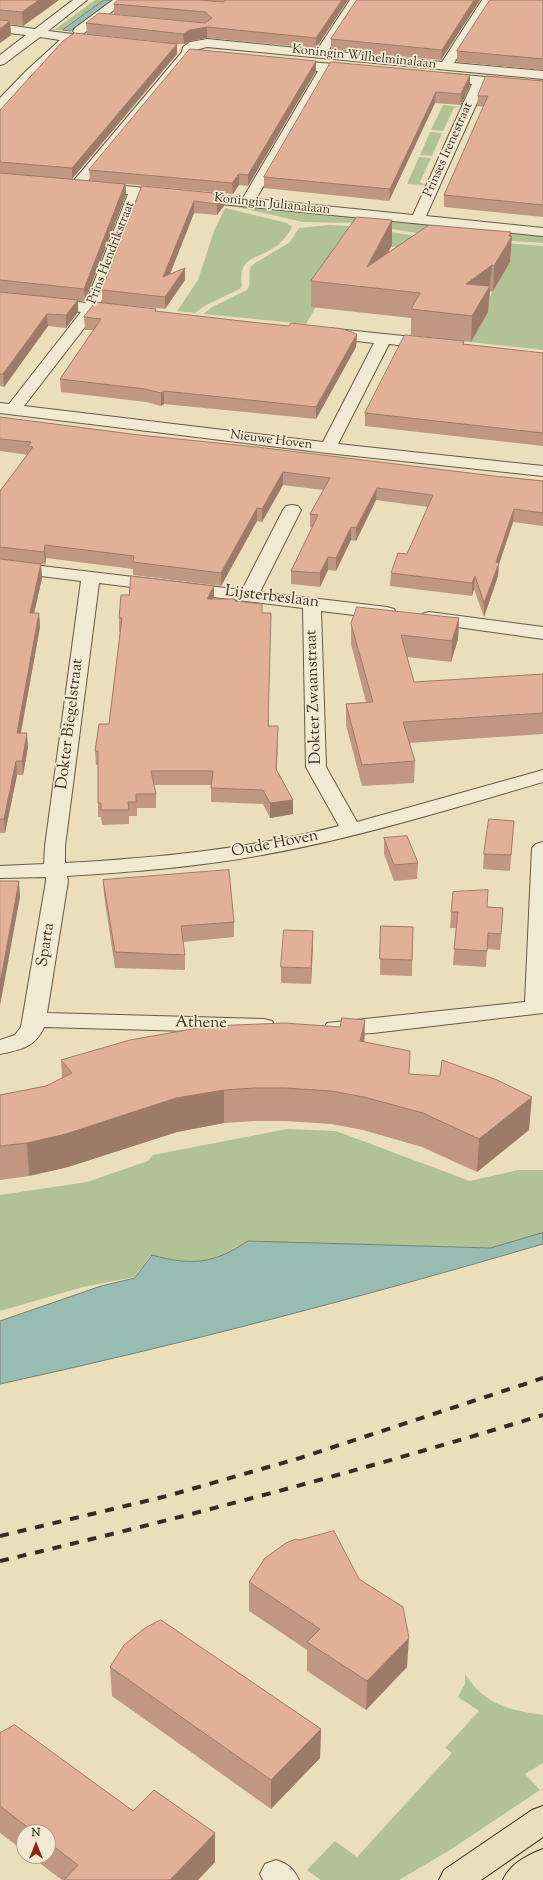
<!DOCTYPE html>
<html>
<head>
<meta charset="utf-8">
<style>
  body { margin:0 }
  #map { position:relative; width:543px; height:1880px; overflow:hidden; background:#eadfba; font-family:"Sorts Mill Goudy",serif }
  canvas { display:block }
  .north { position:absolute; left:16px; top:1824px; width:40px; height:40px; box-sizing:border-box; background:#f1ead2; border:1px solid #a89e8c; border-radius:50%; rotate:0deg; font-size:11px; font-weight:700; line-height:16px; text-align:center; color:#3a2b22 }
  .north::after { content:''; display:block; margin:auto; width:14px; height:18px; background:#8f2418; clip-path:polygon(50% 0,100% 100%,50% 72%,0 100%) }
</style>
</head>
<body>
<div id="map">
<canvas width="543" height="1880"></canvas>
<div class="north">N</div>
</div>
<script>
const c = document.querySelector('canvas').getContext('2d');
c.lineJoin = 'round';
function paint(path, color) { c.fillStyle = color; c.fill(path, 'evenodd'); }
function stroke(path, color, width, dash) { c.strokeStyle = color; c.lineWidth = width; c.lineCap = dash ? 'butt' : 'round'; c.setLineDash(dash || []); c.stroke(path); }
function label(font, color, halo, rows, align = 'center') {
  c.font = font + ' "Sorts Mill Goudy",serif'; c.lineWidth = 3.5; c.setLineDash([]); c.textBaseline = 'middle'; c.strokeStyle = halo; c.fillStyle = color; for (const [text, x, y, turn = 0] of rows) {
    c.save(); c.translate(x, y); c.rotate((+turn || 0) * Math.PI / 180); c.textAlign = isNaN(turn) ? turn : align; if (halo) c.strokeText(text, 0, 0); c.fillText(text, 0, 0); c.restore();
  }
}
paint(new Path2D(`
  M95 0H104L63 30H54Z
  M443 105 460 107 454 108 443 131 431 130Z
  M430 132 442 133 432 156 420 155Z
  M419 157 431 158 420 182 426 185 407 184Z
  M156 197 377 219 355 223 303 222 237 207 157 199Z
  M225 208 287 223 292 227 291 229C286 237 281 244 272 249 252 260 238 259 242 286L240 289 206 305 195 313 177 311 198 280 214 231Z
  M384 220 543 236V243L429 235 392 229Z
  M329 225 351 226 417 236 543 246V350L470 342 507 258 353 243 306 324 203 314 214 306 247 290C253 282 246 273 252 265L290 242 299 228Z
  M287 1129 336 1131 470 1181 518 1170H543V1233L490 1248 248 1241C212 1265 192 1265 151 1255L135 1277 83 1287 0 1311V1195L87 1182 148 1161 153 1155Z
  M465 1674C485 1705 509 1710 543 1715V1763L525 1774 540 1790 450 1850 399 1880H321L307 1870 335 1841 357 1857 452 1753 445 1748 479 1711 458 1697 465 1684Z`), '#b1c394');
const water = new Path2D(`
  M104 0H113L70 31 63 30Z
  M543 1233V1244C363 1297 183 1344 0 1384V1321L101 1286 135 1278 152 1255C191 1266 214 1264 248 1241L490 1248Z`);
paint(water, '#98bcb2');
stroke(water, '#728278', 1);
const minor = new Path2D(`
  M73 0H87L48 31 98 37 104 41 98 45 73 41 34 77 5 109 0 110V98L26 71 60 40 40 37 4 64 0 65V55L26 35 0 32V24L35 29Z
  M113 0H127L83 34H75L73 31 75 28Z
  M350 0H362L328 51 442 62 482 0H494L454 63 543 71V79L207 47 195 50 221 55 223 58 217 62 190 58 82 188H72L70 185 182 52 183 47 190 42 207 39 317 50Z
  M285 60 357 66 363 70 357 74 330 72 256 199 413 215 472 84 436 80 435 77 436 74 441 73 543 82V90L485 85 426 216 543 228V236L141 196 100 305 125 309 128 312 125 315 120 317 95 314 24 406 323 442 374 343 327 338 322 336 319 333 322 330 327 328 432 339 438 341 440 344 438 347 432 349 389 344 338 444 543 466V476L327 453 0 413V403L9 404 81 312 0 303V293L86 303 128 194 91 190 89 187 91 184 96 183 243 198 318 71 281 67 279 64Z
  M292 505 298 506 301 510 260 592 387 607 394 609 396 613 394 617 387 619 321 611 326 767 357 822 543 770V782C450 809 357 838 262 855 198 867 132 872 67 876L68 881 47 1013 264 1019 272 1021 275 1026 272 1031 264 1033 44 1027C36 1047 20 1050 0 1054V1040L15 1035 21 1027 46 881V877L0 878V866L44 864 45 846 81 581 0 571V561L242 590 283 510 286 506ZM99 583 303 608 306 767 339 826C249 849 157 858 65 863V846Z
  M429 612 543 627V639L422 622 420 618 422 614Z
  M543 842V1013L373 1033 335 1035 327 1033 324 1028 327 1023 525 1002 532 848 536 844Z
  M276 1860C288 1864 293 1868 299 1880H263L260 1874 265 1864Z`);
const major = new Path2D(`
  M543 1806V1837L481 1880H439L444 1870 532 1810Z
  M543 1849V1880H503C510 1864 527 1855 543 1849Z`);
stroke(minor, '#665848', 2);
stroke(major, '#3a2b22', 2);
paint(minor, '#f1ead2');
paint(major, '#eadfba');
stroke(new Path2D(`
  M0 1536 167 1496 300 1458 543 1378
  M0 1561C183 1518 364 1470 543 1415`), '#3a2b22', 4, [9, 9]);
paint(new Path2D(`
  M0 0H59L23 26 10 24 11 35 0 43Z
  M118 0H348L316 48 207 38 190 41 184 44H177V54L72 179 90 181 89 170 316 61V71L248 186 239 185 233 194 126 184V195L85 301H78V312L66 328 48 326 4 387 0 386V292L31 295 0 292V110L162 42 87 34 86 23H205L114 14V4Z
  M357 0H480L441 60 331 50V39Z
  M543 0V70L457 62V51Z
  M470 75V85L461 105 435 103 389 201 264 188V177Z
  M543 81V217L444 207V195L484 107 477 106 478 96Z
  M142 186 224 194V206L217 215 194 213 170 274 185 268V280L165 309 102 303V290Z
  M392 220V245L387 254 511 232 510 262 493 291 490 292 488 312 471 342 411 335V318L311 307V281Z
  M156 309V311L357 334 356 347 316 419 164 404 161 406 146 402 61 392 60 379 93 330H85L84 317Z
  M464 341V344L543 353V446L365 426V413Z
  M0 417 139 435 494 476 543 481V526L513 522 499 564 498 576 484 617 474 589 472 596 390 586 391 573 407 554 428 507 376 500 356 541 351 540 336 571 328 570 320 587 291 584V571L312 528 310 527V514L323 490 283 485 262 522 257 521 221 586 133 575V569L46 558 45 565 41 564 42 578 34 613H39L40 627 21 733 28 747 23 775H17L5 833H0V491L28 455 0 451Z
  M214 599 235 601 262 613 269 726 278 740 277 770 293 800V814L270 818 263 804 211 802V785H154L156 794V808H137V816H129V824L102 825 101 817H98V765H96L95 751 109 724 120 632H119V618Z
  M459 618 458 639 451 662 407 657 414 682 543 674V734L409 743 415 761 414 783 362 786 346 725V704L366 702 351 644V624Z
  M514 821 510 871 483 869 484 854Z
  M384 838 418 863 417 879 394 881 384 854Z
  M103 880 234 922V937L183 942 185 955V970L115 968 104 895Z
  M487 907 503 908 500 950 487 949 486 967 453 965 456 928H450L451 912Z
  M381 926 413 927 412 976 380 975Z
  M313 931 311 984 281 983V967Z
  M364 1042 409 1074 529 1130 477 1172 422 1147 363 1130 331 1124 285 1121H254L224 1123 177 1132 68 1167 29 1176 0 1180V1095L46 1086 62 1078 61 1060Z
  M359 1579 407 1667 366 1710 307 1671V1650L249 1611V1582Z
  M110 1667 321 1729 320 1758 271 1809 112 1696Z
  M0 1733 133 1811 215 1862 198 1880H62L30 1856H48V1832H24V1851L0 1833Z`), '#c29781');
paint(new Path2D(`
  M39 0H59L23 26 22 12Z
  M342 0H348L316 48V38Z
  M474 0H480L441 60 442 50Z
  M10 21 11 35 0 43V29Z
  M207 27V38L190 41 184 44 183 34 190 30Z
  M177 44V54L72 179V168Z
  M316 61V71L248 186V175Z
  M470 75V85L461 105V94Z
  M436 92 435 103 389 201 390 189Z
  M239 174V185L233 194 232 183Z
  M125 184 126 195 85 301 84 289Z
  M224 194V206L217 215V204Z
  M194 201V213L164 289 163 277Z
  M392 220V245L370 287 367 267Z
  M511 232V238L512 236 510 262 493 291 494 266Z
  M492 265 488 312 471 342 472 316 466 284Z
  M185 268V280L165 309V297Z
  M78 300V312L66 328V315Z
  M47 314 48 326 4 387 3 374Z
  M357 334 356 347 316 419V407Z
  M164 391V404L161 406V393Z
  M283 472V485L262 522V509Z
  M377 488 376 500 356 541V528Z
  M257 508V521L221 586V573Z
  M514 509 513 522 499 564 498 576 484 617V603L496 562Z
  M351 527V540L336 571V558Z
  M45 545 46 558 45 565 44 552Z
  M328 557V570L320 587V573Z
  M41 564 42 578 31 627 30 613Z
  M475 576 474 589 472 596V583Z
  M214 586V600L207 599Z
  M39 613 40 627 18 747 17 733Z
  M459 618 458 639 451 662 452 641Z
  M27 733 28 747 23 775 22 761Z
  M16 761 17 775 5 833 4 819Z
  M293 800V814L270 818V803Z
  M19 881 20 897 0 1006V983Z
  M313 931V947L311 984V968Z
  M365 1020 364 1053 360 1041Z
  M224 1090V1123L177 1132 68 1167 29 1176 27 1143 176 1098Z
  M532 1097 529 1130 477 1172 479 1139Z
  M409 1638 407 1667 366 1710 367 1681Z
  M321 1729 320 1758 271 1809V1780Z
  M215 1833V1862L198 1880H170Z`), '#9e7b69');
const building = new Path2D(`
  M0 0H39L22 12 0 10Z
  M118 0H200L223 2 226 0H342L316 38 207 27 190 30 183 34 86 23 99 13 205 23 212 18 205 12 114 4Z
  M357 0H474L442 50 331 39Z
  M490 0H543V59L457 51Z
  M0 20 10 21 0 29Z
  M75 33 177 44 72 168 0 162V110L63 41Z
  M190 49 316 61 248 175 239 174 232 183 89 170Z
  M331 62 470 75 461 94 436 92 390 189 264 177Z
  M486 76 543 81V205L444 195 488 96H478Z
  M0 173 125 184 84 289 0 280Z
  M142 186 224 194 217 204 194 201 163 277 185 268 165 297 102 290Z
  M357 217 392 220 367 267 429 225 511 232 509 236H512L494 266 492 265 466 284 490 286 472 316 411 309 420 293 311 281Z
  M0 292 78 300 66 315 47 314 3 374H0Z
  M96 302 156 309 155 311 250 322 289 326 291 323 343 329 357 334 316 407 164 391 161 393 145 389 60 379 101 319 84 317Z
  M405 335 464 341 463 344 543 353V433L365 413Z
  M0 417 139 435 257 447 494 476 543 481V513L514 509 496 562 499 563 484 603 475 576 472 583 391 573 398 553 407 554 433 495 377 488 356 528 351 527 336 558 328 557 320 573 291 571 318 515 310 514 330 478 283 472 262 509 257 508 221 573 133 562 134 556 45 545 44 552 0 547V491L33 447 28 446 31 442 0 439Z
  M0 559 41 564 30 613H39L17 733H27L22 761H16L4 819H0Z
  M131 576 214 586 207 599H235V601L262 604V613H271L268 726H278L276 769 293 800 270 803 263 790 211 788 213 771H151L156 794H136V802H128L129 810H101V803H98V751H95L99 724H109L122 618H119L121 595H129Z
  M357 607 459 618 452 641 401 635 414 682 543 674V713L403 722 415 761 362 765 346 704 373 702 351 624Z
  M489 819 514 821 511 855 484 854Z
  M407 836 418 863 394 865 384 838Z
  M229 870 234 922 181 926 185 955 115 952 103 880Z
  M0 881H19L0 983Z
  M488 890 487 907 503 908 501 934 488 933 487 951 454 949 458 912H451L453 892Z
  M381 926 413 927 412 960 380 959Z
  M284 930 313 931 311 968 281 967Z
  M342 1018 365 1020 360 1041 410 1051 409 1074 440 1076 442 1060 497 1080 532 1097 479 1139 423 1113 364 1097 331 1091 285 1088H254L224 1090 176 1098 66 1134 27 1143 0 1146V1095L46 1086 72 1073 61 1060 130 1040 209 1026 285 1023 340 1027Z
  M334 1531 359 1579 403 1607 409 1638 367 1681 307 1642 320 1629 249 1582 265 1558 286 1543 296 1539 299 1540Z
  M161 1620 321 1729 271 1780 110 1667 124 1645 145 1628Z
  M15 1725 133 1811 154 1790 215 1833 170 1880H64L78 1865 48 1842V1832H34L0 1806V1733Z`);
paint(building, '#e2b096');
stroke(building, '#9e7b69', 1);
label('13px', '#3a2b22', '#f1ead2', [
  ["Koningin Wilhelminalaan",364,58,6],
  ["Prinses Irenestraat",449,150,-66],
  ["Koningin Julianalaan",272,205,6],
  ["Prins Hendrikstraat",112,253,-69],
  ["Nieuwe Hoven",271,441,7]
]);
label('16px', '#3a2b22', '#f1ead2', [
  ["Lijsterbeslaan",272,598,7],
  ["Dokter Zwaanstraat",315,697,-92],
  ["Dokter Biegelstraat",71,724,-83],
  ["Oude Hoven",275,845,-11],
  ["Sparta",47,945,-81],
  ["Athene",201,1024,1]
]);
</script>
</body>
</html>
